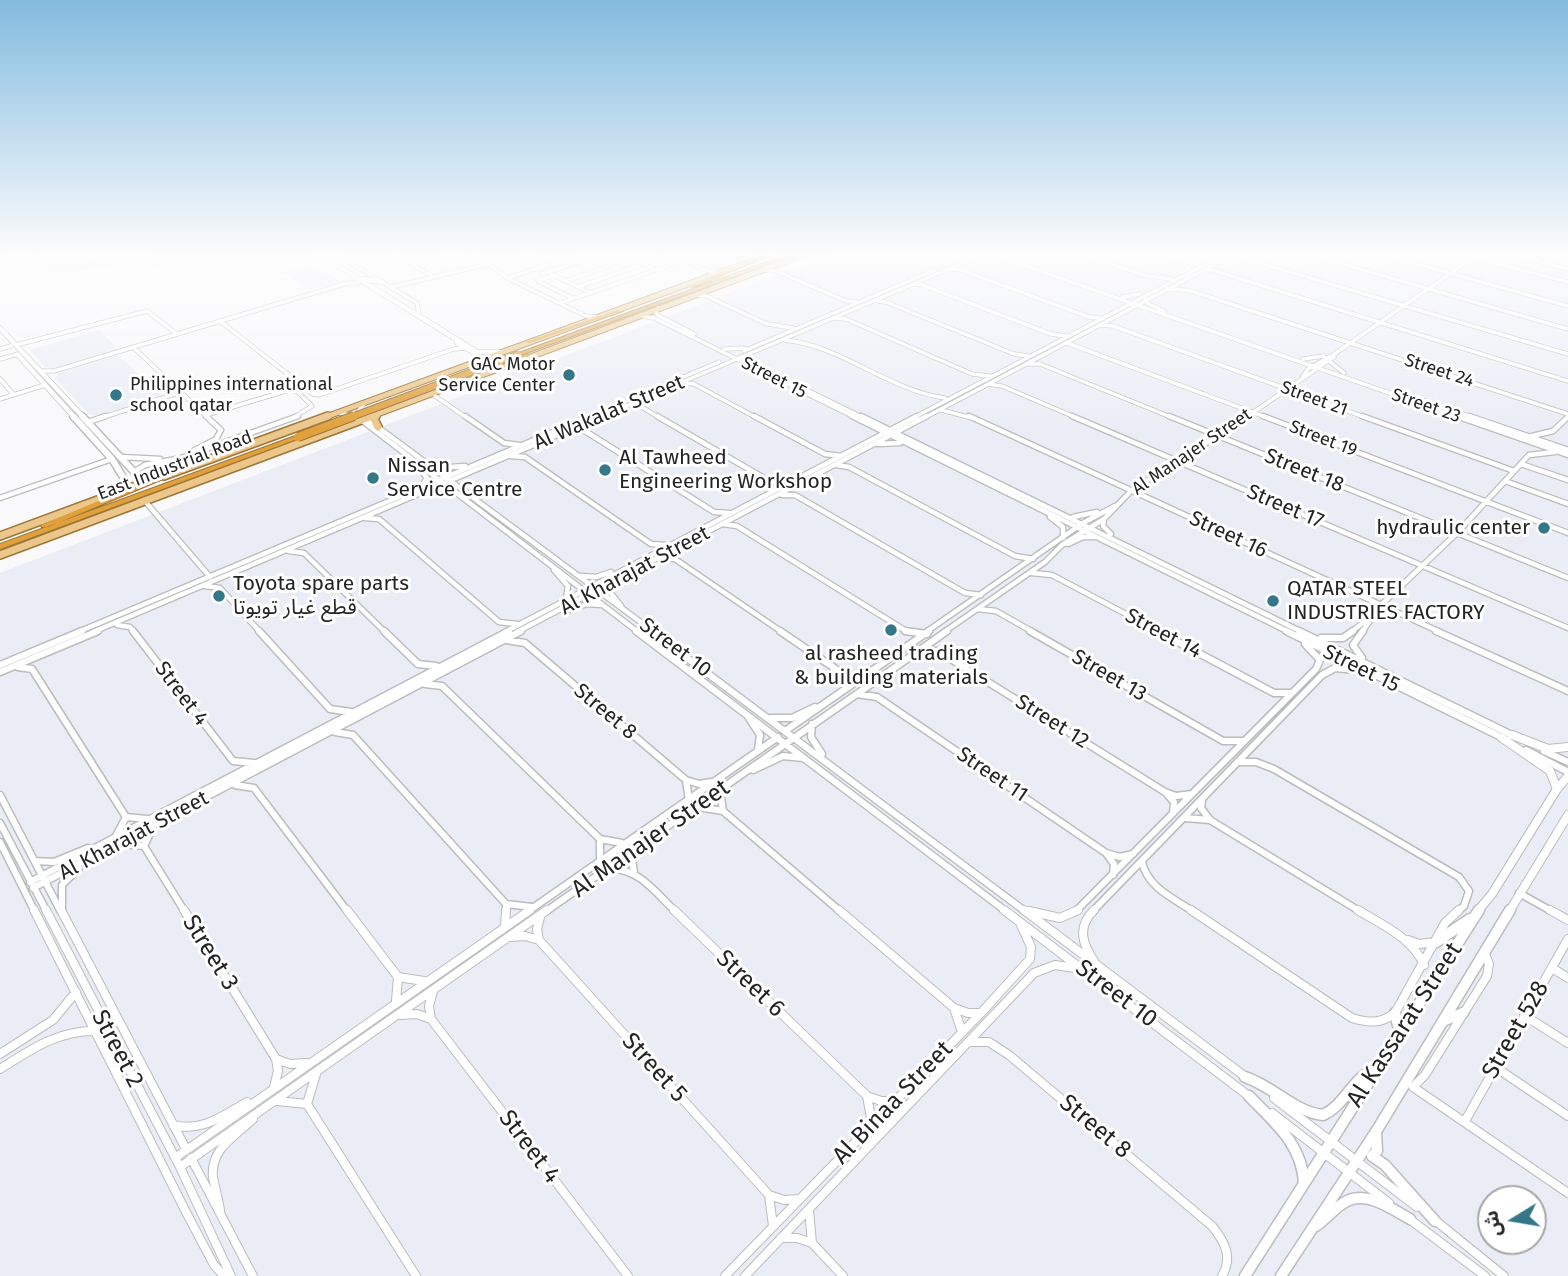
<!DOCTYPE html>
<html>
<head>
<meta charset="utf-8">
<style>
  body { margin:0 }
  #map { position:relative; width:1568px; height:1276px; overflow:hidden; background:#f9f9fb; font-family:"Fira Sans","Noto Sans Arabic",sans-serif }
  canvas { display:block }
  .north { position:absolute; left:1477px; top:1185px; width:70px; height:70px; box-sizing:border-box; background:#fff; border:2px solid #a7a7a8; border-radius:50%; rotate:259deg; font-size:19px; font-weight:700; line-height:28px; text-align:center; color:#242425 }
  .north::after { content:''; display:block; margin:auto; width:24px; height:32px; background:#347788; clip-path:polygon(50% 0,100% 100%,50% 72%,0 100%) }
</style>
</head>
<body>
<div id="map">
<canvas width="1568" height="1276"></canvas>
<div class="north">ش</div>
</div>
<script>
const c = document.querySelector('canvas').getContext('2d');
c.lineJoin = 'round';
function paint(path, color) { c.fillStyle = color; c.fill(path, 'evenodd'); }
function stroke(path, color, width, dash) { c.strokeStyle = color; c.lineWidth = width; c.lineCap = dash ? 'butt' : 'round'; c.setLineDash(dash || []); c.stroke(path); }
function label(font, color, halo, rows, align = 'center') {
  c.font = font + ' "Fira Sans","Noto Sans Arabic",sans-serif'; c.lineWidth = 6; c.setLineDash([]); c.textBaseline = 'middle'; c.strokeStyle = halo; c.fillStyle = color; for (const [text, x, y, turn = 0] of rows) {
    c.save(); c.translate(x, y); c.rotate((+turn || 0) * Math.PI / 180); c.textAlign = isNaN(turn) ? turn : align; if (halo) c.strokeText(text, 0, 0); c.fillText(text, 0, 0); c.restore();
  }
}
paint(new Path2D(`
  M44 253H141L146 260 65 273 57 272Z
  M669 253H761L712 270Z
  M835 253H1568V1276H0V573L506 379 504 376 514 372 517 374ZM1491 1199H1533V1241H1491Z
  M312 265 339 281 310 290 284 273Z
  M99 330 119 350 54 369 45 367 30 350Z
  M118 355 161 395 98 416 89 414 55 378 58 373Z`), '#ebedf6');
const streetFar3 = new Path2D(`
  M74 253 79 260 126 253
  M147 253 157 264
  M334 253 417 303 419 315
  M392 253 434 277
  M474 253 507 278 586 316 597 317
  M525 253 544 266
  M619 253 656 270
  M664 253 710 272 720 271
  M988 253 1461 418
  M1002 253 1012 258
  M1077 253 1147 276 1172 279
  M1155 253 1200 265
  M1304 253 1568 329
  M1377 253 1568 306
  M1456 253 1568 282
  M1506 253 1568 269
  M1232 255 1568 354
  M0 258 23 253
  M412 264 462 253
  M950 269 961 270 1089 317 1100 318
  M765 270 776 271 846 301 857 302
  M1203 270H1212L1568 381
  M541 274 608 253
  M551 274 591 293
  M554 275 538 281 574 299
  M507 278 586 253
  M566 281 631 258
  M913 284 922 285 1051 334 1066 336
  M392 287 488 264
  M578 287 644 264
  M1167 288 1191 291 1568 414
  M697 295 706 296 767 324 793 328
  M1123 297 1140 294
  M1146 299 1147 303 1164 311
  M877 301 886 302 1014 354 1028 356
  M560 303 671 265 644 253
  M658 308 656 313 659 316 694 334
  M641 316 654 318 856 418
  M833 318 846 319 972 374 990 376
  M220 321 313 394 319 395
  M1102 325 1113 326 1367 418
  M785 340C843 346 887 390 945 398
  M1067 343 1268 418
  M16 345 147 311 177 334
  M133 347 208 418
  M0 349 11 346
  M724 349 745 348
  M744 351 935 270
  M0 359 18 354
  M1303 359 1324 356
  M746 360 864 418
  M1329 361 1344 373
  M1028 364H1040L1173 418
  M40 371H54L347 283H359
  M1303 376 1308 369 1333 355 1480 253
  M0 379 14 395
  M683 383 694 384 757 418
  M988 384 1002 386 1077 418
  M1402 393 1474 418
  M319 395 454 349 465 348
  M435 396 467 418
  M0 399 45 385
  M630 405 640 406 660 418
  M941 410 972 418
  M340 413 365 418
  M206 415 289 390 297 391 312 406 293 418
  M101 418 181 392
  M358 418 355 415 365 403
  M586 418 719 362
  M598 418 986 253
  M913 418 1227 253
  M924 418 1236 253
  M1245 418 1334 357 1333 355`);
const streetFar2 = new Path2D(`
  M356 416 638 632
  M363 416 654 632
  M465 416 504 443 519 445
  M657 416 771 482 786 484
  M754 416 825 454 841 456
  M852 416 1289 632
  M861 416 1302 632
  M969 416 1440 632
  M1072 416 1568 628
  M1169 416 1568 578
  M1263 416 1568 533
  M1362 416 1514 471
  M1456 416 1568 455
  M1469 416 1568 450
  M88 422 106 416
  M574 429 585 431 714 512 729 513
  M1532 436 1553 431 1568 417
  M878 444 900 443
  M193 451 216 439 221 430 206 416
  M511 456 525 457 651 544 666 545
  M121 457 160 459
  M1521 464 1568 480
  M836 465 849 467 1015 556 1033 559
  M437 468 465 466
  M420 469 427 478 422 486
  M134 472 145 465 181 458 298 416
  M1505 481 1568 504
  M428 492 453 493
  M782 495H795L965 593 981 595
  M0 498 112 459
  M144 500 210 577
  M1050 517 1063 527V538
  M1073 517 1097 512
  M365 518 379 519 499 622 517 624
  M1104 519 1103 526 1111 534
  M723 524 737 526 906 631 915 632
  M1068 544 1083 537H1095
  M289 551 304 553 385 632
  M662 558 675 559 782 632
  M554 570 568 586 566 599
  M1032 573 1052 575 1160 632
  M580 576 596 577 611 572
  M609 585V591L621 606
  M205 586 220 588 260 632
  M977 609 996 611 1033 632
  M567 611 587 604 602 605
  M117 625 130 627 134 632
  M78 632 591 416
  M93 632 602 416
  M505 632 917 416
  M517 632 927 416
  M926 632 1083 523 1115 506
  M944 632 1045 562 1062 545 1104 519 1131 491 1248 416
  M1351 632 1368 619
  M1362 632 1381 605 1457 533 1529 455 1555 452`);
const streetFar1 = new Path2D(`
  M133 631 233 761 254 763
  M259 631 330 709 351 712
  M384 631 418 664 436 666
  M636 631 1007 912
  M651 631 1026 912
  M780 631 843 674 864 677
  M905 631 927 634
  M1030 631 1223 741H1243
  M1157 631 1274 693H1292
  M1286 631 1505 739
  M1299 631 1514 736
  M1436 631 1568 691
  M1321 638H1343L1353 631
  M506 640 525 643 686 780 699 784 711 782
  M918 651H938L1165 792 1176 796 1192 794
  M1362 658 1353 645 1363 631
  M0 665 82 631
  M18 667 32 669 126 817 147 819
  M0 672 98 631
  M425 684 442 686 600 839 622 843
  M857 694 877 697 1106 853 1120 857 1133 854
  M747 715 760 735 758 750
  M771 718H792L815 707
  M812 724 811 737 822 754
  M785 731 929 631
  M335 732 353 735 506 904 532 907
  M1526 750 1568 772
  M1544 751 1568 762
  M1238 762H1256L1274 769 1459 877 1469 891 1464 906 1457 912
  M753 770 783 756 803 758
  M686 780 689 800
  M235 785 254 788 348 912
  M720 791 723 811
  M1167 794 1174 802 1173 813
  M0 795 61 912
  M1202 801 1201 808 1210 820 1361 912
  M698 807 723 811 841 912
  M1185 818 1210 820
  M0 823 47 912
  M116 836 126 817
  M600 839V860
  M0 842 35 912
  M122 844 144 846 185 912
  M144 846 153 827
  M1106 853 1114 864 1113 875
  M35 861 54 862 88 848
  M1142 862C1148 888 1173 898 1194 912
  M609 869C638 867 656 893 676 912
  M634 872 632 860 635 851
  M30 882 509 631
  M33 888 521 631
  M1519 893 1553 912
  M62 910V885L79 868
  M1029 911 1032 912
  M506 912V904
  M527 912 778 737
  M545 912 947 631
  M1075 912 1316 669 1320 660 1305 644
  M1092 912 1322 675 1335 668 1357 670`);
const street = new Path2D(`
  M34 910 187 1214 214 1265 224 1276
  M46 910 180 1167 231 1276
  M61 910 186 1149
  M184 910 276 1059 278 1071 274 1087
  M347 910 398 977 424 981
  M674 910 867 1096 881 1101H895
  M839 910 954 1008 968 1013H981
  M1004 910 1250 1097
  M1024 910 1247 1078
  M1094 910C1077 927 1082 943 1094 961
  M1191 910 1352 1018C1368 1023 1381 1024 1395 1013L1445 923 1459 910
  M1358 910C1382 925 1413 938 1424 965
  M1550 910 1568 920
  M1029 911 1060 918 1078 910
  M505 927 506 910
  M511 937 525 936 539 940 769 1195 784 1200 800 1199
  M539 940 537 929 540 917
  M1408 940 1419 944 1436 942
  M1485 954 1489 964 1487 976 1425 1075 1413 1087 1568 1193
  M1552 968 1568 978
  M433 991 429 1006 431 1019 628 1276
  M396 1001 398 977
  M954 1008 962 1032
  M400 1015 417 1014 431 1019
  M1525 1016 1568 1043
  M971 1042H989L1009 1055 1212 1226C1225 1242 1233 1257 1222 1276
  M0 1054 53 1020 76 992
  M276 1059 290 1064 306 1063
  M1495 1067 1568 1116
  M0 1069C32 1049 58 1030 97 1031
  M316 1074 307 1104 416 1276
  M867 1096 872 1123
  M1274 1098 1417 1207
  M277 1101 307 1104
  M1272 1113 1389 1203
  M1465 1121 1568 939
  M173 1125C203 1132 222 1116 247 1102
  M175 1158 530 910
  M191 1158 253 1276
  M180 1167 547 910
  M769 1195 773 1226
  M809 1210 812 1243 843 1276
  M220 1211C219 1200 215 1189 213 1177 210 1149 235 1136 253 1119
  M1408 1218 1485 1276
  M1436 1221 1504 1276
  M781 1238H797L812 1243
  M725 1276 981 1013 1030 959 1031 947 1021 925
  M745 1276 1034 973 1055 965 1081 969`);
const secondaryFar3 = new Path2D(`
  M317 253 477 352H500
  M362 279 382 282
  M0 328 84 418
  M457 343 478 355 473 363
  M19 356 75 418`);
const secondaryFar2 = new Path2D(`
  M73 416 112 459 126 482
  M82 416 136 474 145 478 163 476`);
const secondaryFar1 = new Path2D(`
  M1512 735 1548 749 1568 747
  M1502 738 1550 771 1557 789
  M1477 912 1492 894 1557 789 1568 776
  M1509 912 1568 815`);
const secondary = new Path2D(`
  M1436 942 1470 919
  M1395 1013 1400 1034
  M1445 1020 1463 1013
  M1245 1077C1273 1086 1294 1112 1323 1115 1347 1104 1352 1076 1378 1068
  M1249 1096C1275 1123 1302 1144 1304 1183
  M1376 1131 1377 1151 1372 1156 1385 1165 1435 1221
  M1316 1226C1327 1218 1335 1207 1347 1201 1368 1191 1392 1209 1410 1219
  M1245 1276 1479 910
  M1281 1276 1377 1130 1510 910`);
const primaryFar1 = new Path2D(`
  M758 258 773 253
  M323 418 743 264
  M367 418 808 253
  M375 418 379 413`);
const primary = new Path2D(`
  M376 416 374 419 378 427
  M164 476 328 416
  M0 536 138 485
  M0 555 372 416`);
const highway = new Path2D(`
  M791 253H798L521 355 516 354Z
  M803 253H810L791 260 788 258Z
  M764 254 766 255V257L693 287 688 286Z
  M618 310 623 311 530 343 525 342Z
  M526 354 528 355V357L508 367 503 366Z
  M298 435 300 436V438L0 549V544Z
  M168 472H171L175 474 48 527H42L41 525Z`);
stroke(streetFar3, '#bbbcbd', 5);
stroke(streetFar2, '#bbbcbd', 7);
stroke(streetFar1, '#bbbcbd', 9);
stroke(street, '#bbbcbd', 10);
stroke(secondaryFar3, '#bbbcbd', 6);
stroke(secondaryFar2, '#bbbcbd', 9);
stroke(secondaryFar1, '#bbbcbd', 10);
stroke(secondary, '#bbbcbd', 13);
stroke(primaryFar1, '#9e7535', 7);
stroke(primary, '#9e7535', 10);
stroke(highway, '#9e7535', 2);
stroke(streetFar3, '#fff', 3.5);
stroke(streetFar2, '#fff', 4.5);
stroke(streetFar1, '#fff', 6);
stroke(street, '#fff', 8);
stroke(secondaryFar3, '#fff', 4.5);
stroke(secondaryFar2, '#fff', 6);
stroke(secondaryFar1, '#fff', 8);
stroke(secondary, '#fff', 10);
stroke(primaryFar1, '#ecc78b', 5);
stroke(primary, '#ecc78b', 7);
paint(highway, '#e0a13d');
const highwayBridgeFar1 = new Path2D(`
  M349 418 519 354`);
const highwayBridge = new Path2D(`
  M298 437 354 416`);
stroke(highwayBridgeFar1, '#9e7535', 8, []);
stroke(highwayBridge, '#9e7535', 10, []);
stroke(highwayBridgeFar1, '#e0a13d', 6);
stroke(highwayBridge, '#e0a13d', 8);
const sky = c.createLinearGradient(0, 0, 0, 431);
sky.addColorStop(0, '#83bbdf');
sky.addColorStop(0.59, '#fcfcfd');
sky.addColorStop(1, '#fcfcfd00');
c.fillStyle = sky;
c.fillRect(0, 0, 1568, 431);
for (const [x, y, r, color] of [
  [569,375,7,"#347788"],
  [116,395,7,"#347788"],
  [605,470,7,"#347788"],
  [373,478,7,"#347788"],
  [1544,528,7,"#347788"],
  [219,596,7,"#347788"],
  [1273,601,7,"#347788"],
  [891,630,7,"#347788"]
]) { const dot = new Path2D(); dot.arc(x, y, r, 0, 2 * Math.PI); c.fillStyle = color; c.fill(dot); stroke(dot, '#fff', 2.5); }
label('18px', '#242425', '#fff', [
  ["GAC Motor",555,365],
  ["Service Center",555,386],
  ["Philippines international",130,385,"left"],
  ["school qatar",130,406,"left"]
], 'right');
label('18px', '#242425', '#fff', [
  ["Street 24",1439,371,18],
  ["Street 15",774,378,27],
  ["Street 21",1314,399,20],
  ["Street 23",1426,406,19],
  ["Street 19",1323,439,21],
  ["Al Manajer Street",1192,452,-34],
  ["East Industrial Road",175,466,-21]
]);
label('21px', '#242425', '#fff', [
  ["Al Wakalat Street",609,413,-23],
  ["Street 18",1304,471,22],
  ["Street 17",1285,507,23],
  ["Street 16",1228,535,25],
  ["Al Kharajat Street",635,571,-28],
  ["Street 14",1163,634,28],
  ["Street 10",675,648,37],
  ["Street 15",1361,669,26],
  ["Street 13",1109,676,30],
  ["Street 4",181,694,53],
  ["Street 8",605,712,40],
  ["Street 12",1052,722,32],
  ["Street 11",992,775,34],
  ["Al Kharajat Street",134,836,-28]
]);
label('21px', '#242425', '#fff', [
  ["Al Tawheed",619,458],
  ["Engineering Workshop",619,482],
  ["Nissan",387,466],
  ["Service Centre",387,490],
  ["hydraulic center",1530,528,"right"],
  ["Toyota spare parts",233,584],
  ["قطع غيار تويوتا",233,608],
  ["QATAR STEEL",1287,589],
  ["INDUSTRIES FACTORY",1287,613],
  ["al rasheed trading",891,654,"center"],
  ["& building materials",891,678,"center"]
], 'left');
label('24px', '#242425', '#fff', [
  ["Al Manajer Street",651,839,-35],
  ["Street 3",210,953,58],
  ["Street 6",750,984,44],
  ["Street 10",1116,994,37],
  ["Al Kassarat Street",1405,1025,-57],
  ["Street 528",1516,1030,-60],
  ["Street 2",117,1049,62],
  ["Street 5",654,1068,48],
  ["Al Binaa Street",893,1103,-46],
  ["Street 8",1095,1127,40],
  ["Street 4",529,1147,53]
]);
</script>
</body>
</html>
